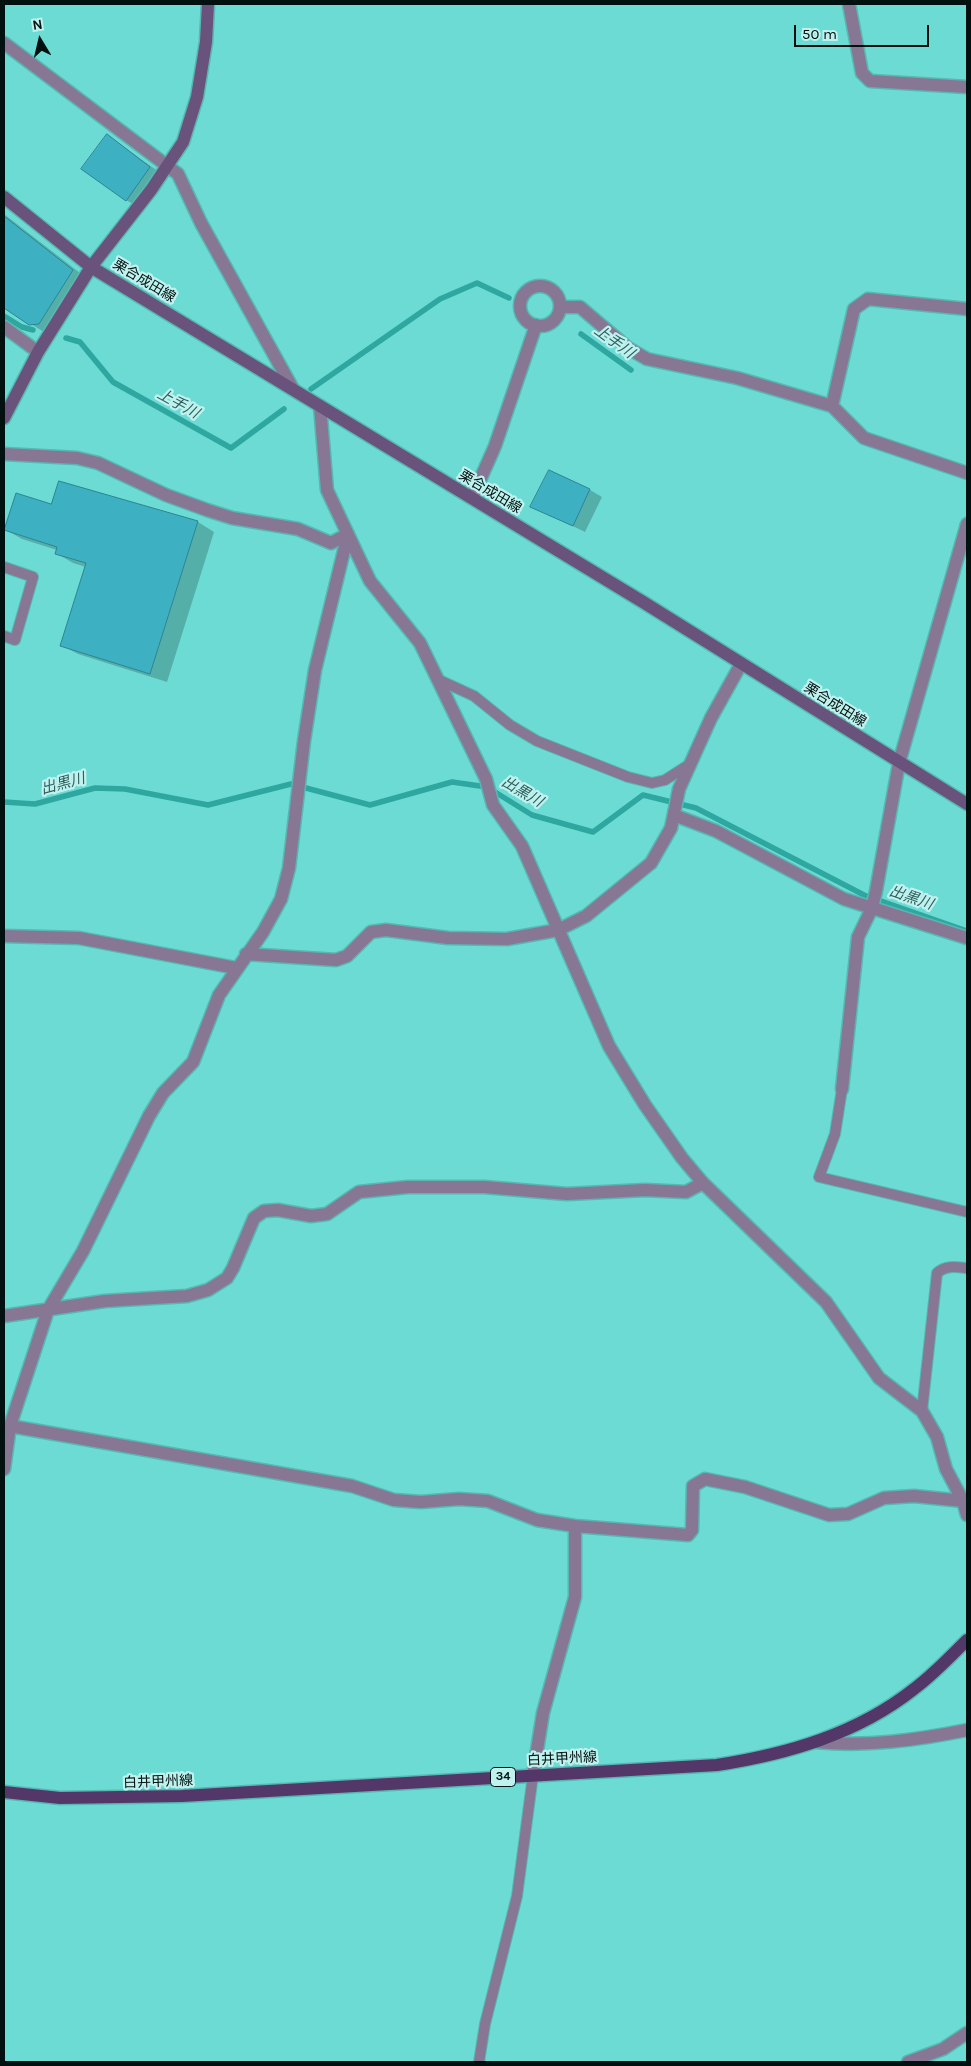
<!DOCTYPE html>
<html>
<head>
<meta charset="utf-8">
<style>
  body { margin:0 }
  #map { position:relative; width:971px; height:2066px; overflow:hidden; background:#6bdbd4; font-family:Karla,sans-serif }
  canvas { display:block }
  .frame { position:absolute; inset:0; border:5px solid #001110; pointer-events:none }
  .north { position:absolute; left:15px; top:15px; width:50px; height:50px; -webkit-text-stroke:4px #bff2ee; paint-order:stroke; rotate:351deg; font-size:14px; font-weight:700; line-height:20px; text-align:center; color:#001110 }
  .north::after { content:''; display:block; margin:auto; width:18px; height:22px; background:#001110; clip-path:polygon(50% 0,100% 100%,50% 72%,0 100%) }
  .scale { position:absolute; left:794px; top:25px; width:135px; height:22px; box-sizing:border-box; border:2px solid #001110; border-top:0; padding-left:6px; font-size:15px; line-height:18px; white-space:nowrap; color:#001110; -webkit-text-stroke:4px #bff2ee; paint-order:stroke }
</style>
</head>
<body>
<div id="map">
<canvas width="971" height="2066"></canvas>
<div class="frame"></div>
<div class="north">N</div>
<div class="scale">50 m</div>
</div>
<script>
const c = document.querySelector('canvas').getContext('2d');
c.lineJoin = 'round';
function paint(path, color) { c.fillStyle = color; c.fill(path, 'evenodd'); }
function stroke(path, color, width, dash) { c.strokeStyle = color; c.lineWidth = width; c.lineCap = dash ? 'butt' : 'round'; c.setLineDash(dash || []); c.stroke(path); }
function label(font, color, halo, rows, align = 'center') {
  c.font = font + ' Karla,"Noto Sans JP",sans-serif'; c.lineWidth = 4.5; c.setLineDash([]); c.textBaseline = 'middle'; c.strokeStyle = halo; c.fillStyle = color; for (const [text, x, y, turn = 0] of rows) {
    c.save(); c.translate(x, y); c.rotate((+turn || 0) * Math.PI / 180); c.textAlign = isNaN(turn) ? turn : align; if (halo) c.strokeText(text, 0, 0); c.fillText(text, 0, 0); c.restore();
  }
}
paint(new Path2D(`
  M108 136 162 174 138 207 126 200Z
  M4 214 89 280 47 334 4 307Z
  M60 483 198 522 214 532 167 682 78 654 61 645 86 567 73 563 56 553 57 550 22 539 6 530 52 506Z
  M590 490 602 497 585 532 531 506Z`), '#0003');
stroke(new Path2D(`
  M4 316 22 327 33 330
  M581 334 631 370
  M66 338 80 342 113 382 231 448 284 409
  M311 389 440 299 477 283 509 298
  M4 802 35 804 95 788 125 789 208 805 291 784 370 805 452 782 487 787 532 815 593 832 643 795 696 808 864 895 967 931`), '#2ea7a0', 5.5);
const building = new Path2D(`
  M107 134 150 167 126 201 81 169Z
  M4 216 73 270 39 324 29 325 4 308Z
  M549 470 590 489 573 526 530 507Z
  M59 481 198 521 150 674 60 646 86 563 55 554 57 547 4 530 16 493 51 504Z`);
paint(building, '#3db0c2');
stroke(building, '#2e8492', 1);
const lane = new Path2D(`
  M4 567 33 577 15 640 4 636
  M437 679 474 696 510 725 537 741 628 777 652 783 665 780 690 764
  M842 1089 835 1134 819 1177 967 1212
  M922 1411 937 1273C946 1265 956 1267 967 1268
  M479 2062 485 2024 517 1896 533 1775`);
const street = new Path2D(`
  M849 4 862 73 870 81 967 87
  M4 43 178 174 201 223 293 389
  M520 306a20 20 0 1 1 40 0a20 20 0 1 1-40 0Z
  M561 307H580L628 348 647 359 737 378 832 406 864 438 967 473
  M4 327 38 352
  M320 406 327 490 370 581 420 643 486 779 493 805 522 846 609 1046 645 1105 682 1158 703 1183 826 1302 879 1378 922 1411 937 1437 946 1469 963 1501 967 1515
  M832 406 854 309 868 299 967 309
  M4 454 77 458 98 463 166 495 207 510 232 518 298 529 331 543 348 534
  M472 498 495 446 536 325
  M674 815 716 831 844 899 967 938
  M4 936 79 938 236 968
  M246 954 336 960 347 956 371 932 386 930 448 938 507 939 558 930 586 916 651 863 671 828 679 789 711 718 741 664
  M842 1089 858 937 872 908 876 891 899 763 967 524
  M4 1316 105 1301 187 1296 208 1290 227 1278 233 1268 254 1218 264 1211 278 1210 311 1216 327 1214 359 1192 408 1187H484L567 1194 645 1190 686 1192 703 1183
  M10 1426 352 1486 394 1500 421 1502 459 1499 488 1501 537 1520 575 1526 688 1535 692 1530 693 1486 705 1479 745 1487 829 1515 848 1514 884 1498 914 1496 963 1501
  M4 1469 10 1426 48 1310 83 1251 149 1116 163 1093 193 1062 219 995 263 932 281 899 289 868 304 741 315 670 348 534
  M816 1742C867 1747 917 1740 967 1730
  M533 1775 543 1713 575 1597V1526
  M908 2062 943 2049 967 2033`);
const secondary = new Path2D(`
  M4 197 91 267 643 602 967 804
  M4 418 38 352 91 267 151 190 183 142 197 97 206 42 208 4`);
const primary = new Path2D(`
  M4 1792 60 1798 182 1796 717 1765C788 1754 857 1734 914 1689 933 1675 950 1657 967 1640`);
stroke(lane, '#58b7b1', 12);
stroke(street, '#58b7b1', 15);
stroke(secondary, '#58b7b1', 15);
stroke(primary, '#58b7b1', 15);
stroke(lane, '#877794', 10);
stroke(street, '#877794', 12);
stroke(secondary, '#69527b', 12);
stroke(primary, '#533768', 12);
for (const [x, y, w] of [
  [503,1777,25]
]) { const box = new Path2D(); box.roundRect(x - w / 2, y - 9.5, w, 19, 4); c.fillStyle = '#bff2ee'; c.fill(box); stroke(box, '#001110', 1); }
label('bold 12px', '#001110', null, [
  ["34",503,1777]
]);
label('14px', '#001110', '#bff2ee', [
  ["栗合成田線",144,281,31],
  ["栗合成田線",490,492,31],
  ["栗合成田線",835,705,32],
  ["白井甲州線",562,1759,-3],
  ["白井甲州線",158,1782,-2]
]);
label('italic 15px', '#2f5f5c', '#bff2ee', [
  ["上手川",614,342,36],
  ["上手川",178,404,29],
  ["出黒川",63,784,-15],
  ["出黒川",522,792,30],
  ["出黒川",911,898,19]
]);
</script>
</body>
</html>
